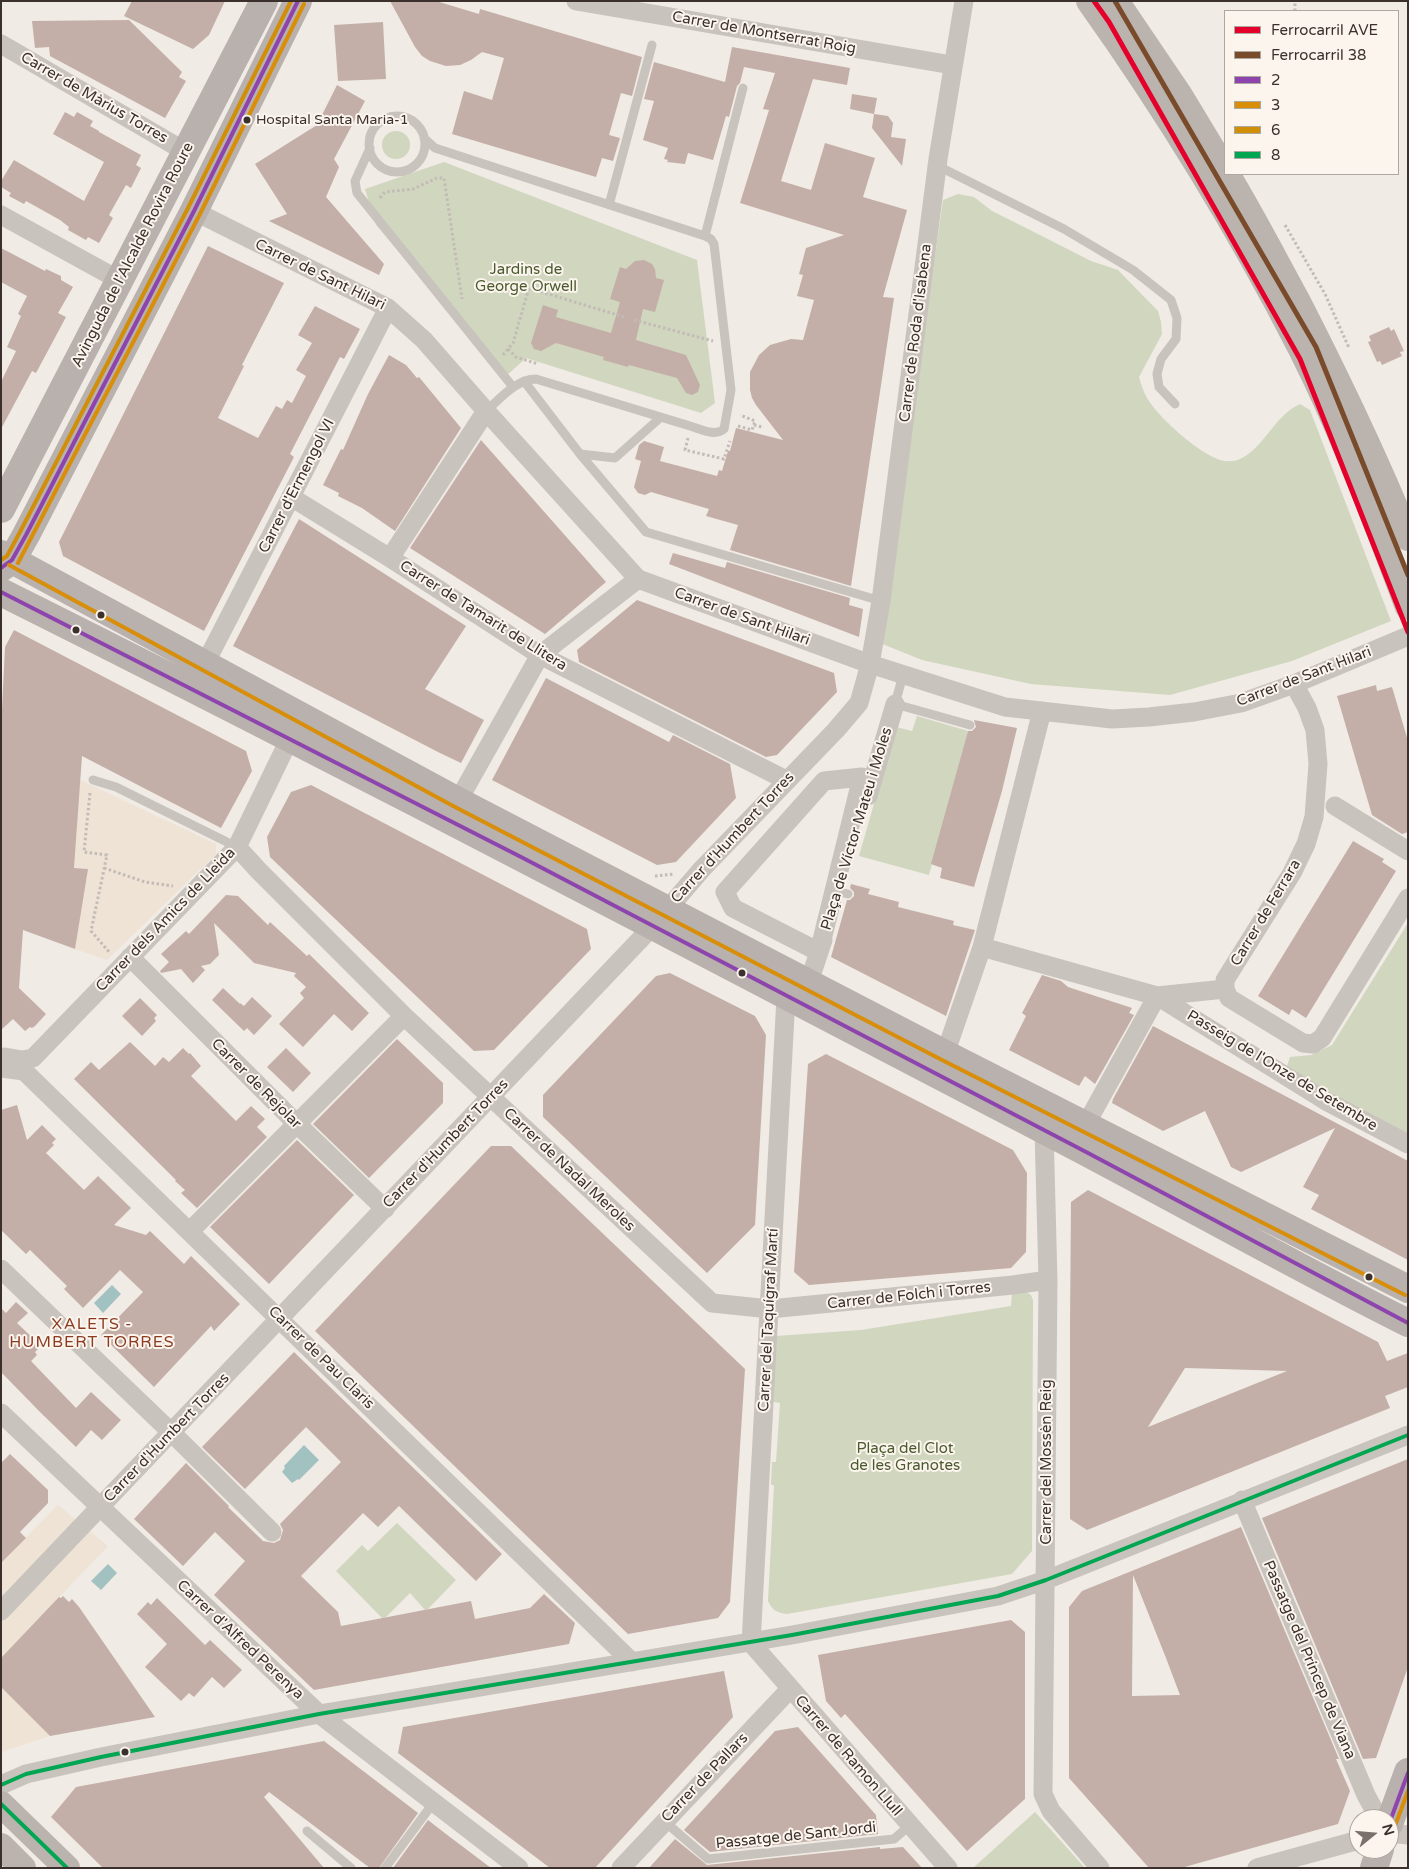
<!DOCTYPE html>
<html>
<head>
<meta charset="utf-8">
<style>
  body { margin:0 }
  #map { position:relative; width:1409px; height:1869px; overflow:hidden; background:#f0ebe5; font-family:"Varela Round",sans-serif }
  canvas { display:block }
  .frame { position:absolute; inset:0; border:2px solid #3b302b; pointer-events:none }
  .legend { position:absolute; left:1224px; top:10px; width:175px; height:165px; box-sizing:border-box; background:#fbf5ee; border:1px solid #aea6a0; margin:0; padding:6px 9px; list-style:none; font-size:15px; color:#3b302b }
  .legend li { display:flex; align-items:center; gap:10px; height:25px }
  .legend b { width:25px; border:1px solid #aea6a0 }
  .north { position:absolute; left:1349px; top:1809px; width:50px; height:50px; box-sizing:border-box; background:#fbf5ee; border:1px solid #aea6a0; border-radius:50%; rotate:73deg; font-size:14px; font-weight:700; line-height:20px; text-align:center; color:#3b302b }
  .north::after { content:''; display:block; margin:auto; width:18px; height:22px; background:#7a716c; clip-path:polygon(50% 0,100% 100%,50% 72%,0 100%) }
</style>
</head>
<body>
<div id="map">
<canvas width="1409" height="1869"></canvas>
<div class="frame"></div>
<ul class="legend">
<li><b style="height:6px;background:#e4002b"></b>Ferrocarril AVE</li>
<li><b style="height:6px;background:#7a4b2a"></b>Ferrocarril 38</li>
<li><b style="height:6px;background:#8e44ad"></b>2</li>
<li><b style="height:6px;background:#d88e09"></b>3</li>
<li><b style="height:6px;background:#d18e09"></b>6</li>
<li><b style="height:6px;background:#00a651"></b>8</li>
</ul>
<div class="north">N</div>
</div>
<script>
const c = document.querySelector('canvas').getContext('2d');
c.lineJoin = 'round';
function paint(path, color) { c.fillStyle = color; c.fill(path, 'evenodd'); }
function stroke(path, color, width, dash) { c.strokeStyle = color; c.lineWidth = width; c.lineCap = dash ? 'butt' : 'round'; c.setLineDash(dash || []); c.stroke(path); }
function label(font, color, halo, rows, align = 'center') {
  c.font = font + ' "Varela Round",sans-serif'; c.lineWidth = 4; c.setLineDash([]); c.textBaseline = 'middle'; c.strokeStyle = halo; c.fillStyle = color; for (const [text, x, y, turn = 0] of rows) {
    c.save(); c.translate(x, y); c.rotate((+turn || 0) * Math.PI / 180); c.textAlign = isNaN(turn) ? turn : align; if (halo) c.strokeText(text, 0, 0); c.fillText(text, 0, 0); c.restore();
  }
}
paint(new Path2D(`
  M382 145a14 14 0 1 1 28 0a14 14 0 1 1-28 0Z
  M444 162 697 260 715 403 701 413 526 358 505 377 376 225 365 189Z
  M958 194 974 197 992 211 1032 231 1091 261 1118 270 1158 311 1161 322 1162 334 1139 377C1141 384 1143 391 1147 398 1158 417 1198 453 1220 460 1227 462 1235 462 1242 458 1266 445 1274 416 1300 404L1310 410 1391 621 1292 661 1170 695 1031 684 922 660 880 643 943 200Z
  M917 716 968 731 929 875 859 856 896 727 912 731Z
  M1408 923V1137L1286 1069 1290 1057 1311 1055 1332 1045Z
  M1026 1292 1031 1295 1033 1300 1032 1551 1012 1574 787 1614C777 1613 772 1610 768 1601L774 1485H771L772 1462H776L780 1403 767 1401 776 1336 861 1330 1011 1306 1012 1293Z
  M397 1523 456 1580 428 1609 425 1610 410 1593 386 1617 382 1618 336 1571 362 1545 368 1551Z
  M1035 1812 1085 1868H973Z`), '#d1d6bf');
paint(new Path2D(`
  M80 780 216 844V854L107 960 75 949 87 869 74 868Z
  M58 1505 108 1546 1 1658V1563Z
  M1 1687 50 1736 1 1752Z`), '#eee3d5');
paint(new Path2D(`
  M112 1285 121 1294 103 1313 94 1303Z
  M304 1445 319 1460 299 1480 298 1479 292 1483 282 1472 285 1468 284 1466Z
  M108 1564 117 1573 101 1590 91 1581Z`), '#a1c2c1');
paint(new Path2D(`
  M132 1H225L209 35 193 49 124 16Z
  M390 1H436L479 14 480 9 642 57 632 96 621 93 609 135 620 138 613 161 602 158 596 177 452 134 464 91 492 100 504 58 482 52 471 60 460 65 446 66 430 61 422 56 415 47Z
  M129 20 182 72 179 77 186 81 165 118 50 56 49 47 35 48 32 21Z
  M383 22 386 79 338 81 334 25Z
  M732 47 850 68 847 85 813 79 781 181 811 190 825 143 875 158 863 197 907 210 883 297 894 298 851 586 730 550 738 525 706 516 709 509 651 492 645 495 638 493 634 487 641 461 635 459 639 445 644 441 664 447 660 461 717 476 719 470 722 471 728 451H730L736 428 783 440 756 405 752 398 750 390V372L759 355 770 345 791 339 803 340 814 300 797 296 803 275 799 274 806 248 844 235 740 203 769 110 763 109 775 73 744 67 740 83 737 86 729 117 726 116 713 160 688 153 685 164 667 162 668 160 664 159 668 148 643 140 654 101 644 99 654 62 725 82Z
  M337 85 365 101 334 159 339 167 326 197 384 264 379 275 269 221 287 214 255 164 317 125Z
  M852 94 877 98 874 114 850 109Z
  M65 112 74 117 77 112 93 121 90 126 99 131V132L141 155 136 165 141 168 131 188 126 185 109 215 113 218 99 243 88 237 86 240 68 230 69 227 60 220 26 201 24 204 9 196 11 193 1 187V181L14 160 84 201 104 162 53 134Z
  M874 114 888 116 893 123 891 137 906 139 902 166 872 128Z
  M208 246 284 283 242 365 244 366 218 418 258 438 276 406 282 409 287 400 292 403 306 376 296 370 312 343 298 335 315 306 360 329 344 359 340 357 290 454 294 457 204 631 63 556 59 542Z
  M1 248 45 271 46 269 61 276V280L73 287 58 313 66 317 36 373 32 371 1 429V382L16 351 7 347 21 316 18 314 27 296 1 282Z
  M644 260 652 264 655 269 656 278 664 280 655 312 643 309 636 340 686 355 700 385 698 392 692 395 686 393 677 378 629 365 628 367 603 360 604 357 556 343 541 351 534 349 531 343 543 305 558 310 556 317 611 333 620 302 610 299 620 267 626 269 635 261Z
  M1389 327 1391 331 1394 329 1404 351 1400 352 1402 356 1382 365 1380 361 1377 362 1368 342 1371 341 1369 336Z
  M389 355 406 365 417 378 419 377 461 428 395 531 362 508 338 496 339 493 323 485 341 449 343 450 368 394Z
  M481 440 606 582 545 634 410 548Z
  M299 519 466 626 425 689 484 720 461 763 438 752 233 646Z
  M673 553 725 568 727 562 850 598 849 605 863 609 859 637 669 564Z
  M637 600 834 673 837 692 777 755 766 757 579 662 577 650Z
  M14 630 246 751 252 771 221 828 82 756 74 868 88 869 75 949 23 930 19 988 46 1014 35 1026 32 1028 30 1027 25 1031 13 1019 1 1030V730L5 647Z
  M546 678 669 742 673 735 730 764 736 798 676 862 657 865 492 780Z
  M1376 685 1377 691 1392 687 1408 741V832L1402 834 1372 815 1337 696Z
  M974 720 1017 728 1002 791 974 887 940 878 942 868 931 864 968 731H972L976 727Z
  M311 785 587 929 591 949 494 1050 474 1051 270 857 267 837 291 792Z
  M1353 841 1384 859 1382 862 1396 871 1306 1018 1292 1009 1289 1015 1258 996Z
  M851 884 870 889 868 894 899 902 898 907 954 921 953 925 975 930 946 1016 831 957 847 900H850L854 896V892L850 888Z
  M226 895 238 896 268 925 270 922 307 956 309 954 369 1013 352 1031 334 1014 303 1047 279 1024 304 998 300 993 306 987 294 976 296 973 254 963 214 923 219 955 210 964 201 966 205 970 193 983 181 969 161 973 160 971 169 962 161 954 186 931 189 934Z
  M670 973 755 1016 766 1035 755 1225 707 1273 543 1117V1095L656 976Z
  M1042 975 1061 981 1068 987 1132 1008 1129 1013 1134 1015 1095 1084 1085 1076 1079 1086 1009 1050 1026 1016 1022 1013Z
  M223 988 240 1004V1003L244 1006 252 997 272 1016 254 1035 247 1028 244 1031 212 1000Z
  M140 998 157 1015 154 1018 156 1021 142 1036 122 1016Z
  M1153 1026 1408 1161V1260L1311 1209 1319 1195 1303 1187 1335 1128 1241 1172 1231 1167 1205 1111 1163 1131 1112 1103 1113 1099Z
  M397 1039 443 1083V1103L369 1178 313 1124Z
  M130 1042 155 1066 163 1057 169 1062 183 1048 189 1054 190 1053 201 1066 191 1076 236 1121 251 1106 265 1119 257 1127 267 1137 197 1208 181 1193 185 1190 175 1181 176 1180 74 1079 91 1062 99 1070Z
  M286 1048 311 1073 293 1092 267 1067Z
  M826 1054 1013 1150 1027 1173 1026 1252 1011 1268 809 1285 794 1272 808 1064Z
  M17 1105 27 1140 42 1125 56 1139 52 1143 54 1145 46 1153 84 1190 98 1176 131 1208 114 1225 146 1235 150 1231 184 1264 191 1256 240 1304 214 1331 211 1326 154 1387 101 1335 143 1292 120 1270 83 1308 64 1289 67 1286 30 1250 26 1254 1 1230V1110Z
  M297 1140 354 1195 269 1284 210 1227Z
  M491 1146H511L745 1369 730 1602 718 1618 628 1634 315 1331Z
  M1088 1190 1378 1342 1387 1361 1408 1353V1387L1385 1396 1390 1408 1087 1530 1070 1519V1325L1071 1202ZM1185 1368 1221 1369 1287 1371 1148 1427Z
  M16 1302 28 1313 17 1323 41 1346 35 1352 37 1355 31 1361 76 1408 91 1392 121 1420 102 1440 91 1430 76 1447 39 1411 1 1372V1308L6 1313Z
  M294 1352 502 1554 476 1581 399 1506 378 1527 363 1513 301 1576 338 1612 341 1626 471 1601 475 1619 530 1608 544 1594 575 1623 569 1644 314 1690 214 1595 245 1561 215 1532 183 1566 134 1519 186 1463 229 1506 228 1507 263 1541 274 1543 280 1540 283 1530 280 1524 341 1462 306 1427 245 1489 202 1447Z
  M10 1454 48 1490V1503L20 1532 26 1538 1 1563V1463Z
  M1408 1459V1667L1376 1758 1363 1759 1262 1518Z
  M1241 1527 1339 1759H1336L1350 1791 1338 1824 1181 1868H1149L1069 1778V1607L1082 1591ZM1133 1575 1166 1658 1180 1695 1132 1696Z
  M63 1596 69 1602 72 1599 79 1607 155 1717 50 1736 1 1687V1658L59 1597 61 1598Z
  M157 1598 205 1645 210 1640 242 1670 224 1688 212 1677 194 1697 189 1693 181 1701 145 1667 167 1644 137 1614 148 1602 151 1605Z
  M1011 1620 1025 1632V1799L967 1851 845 1714 841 1718 826 1701 818 1655Z
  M724 1671 733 1717 595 1868H550L398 1753 403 1727Z
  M798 1727 876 1815 878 1834 710 1852 684 1830 775 1731Z
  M324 1741 418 1813 379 1868H370L269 1792 264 1797 324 1868H103L51 1817 76 1787Z
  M428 1820 446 1834 491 1868H393Z
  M675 1839 707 1865 880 1847V1849L903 1847 922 1868H649Z`), '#c3afa7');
stroke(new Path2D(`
  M1295 11V1
  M380 198 385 192 413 189 437 178H444L462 299
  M1285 225 1325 294 1349 348
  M634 320 713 341
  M508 349 516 357 538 364
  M503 355 513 343 529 288 624 317
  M754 425 762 427
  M738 426 752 430 755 421 740 415
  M688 438 685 450 724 459 730 441
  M90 793 84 852 107 855 91 931 110 953
  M104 868 145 882 173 886
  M655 876 674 874`), '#c2bbb6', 3, [2.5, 2.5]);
stroke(new Path2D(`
  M369 144a28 28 0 1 1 56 0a28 28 0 1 1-56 0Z
  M424 138 435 148 705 236 711 239 714 244 731 390 724 429C715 437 701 429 690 426L536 379C516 379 500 399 486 411
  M370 148 355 181 357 193 513 387
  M938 166 1064 229 1133 270 1171 300 1177 318 1176 339 1161 359 1157 374 1159 387 1175 404
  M609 205 652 45
  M705 236 743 88
  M524 381 580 454 615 458 661 417
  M580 454 646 532 881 601
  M903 675 895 704 970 725
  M93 780 116 787 237 847
  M840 892 848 894
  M664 1821 708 1859 894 1839 909 1826
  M307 1831 351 1868
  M385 1868 434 1802`), '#c9c3be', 9);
stroke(new Path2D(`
  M576 1 952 65
  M1 44 186 152
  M194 211 388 308 424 340 486 411 638 579 870 664 1005 707 1112 719 1149 717 1194 712 1241 703 1294 684 1408 636
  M1 215 119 280
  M291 497 390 558 540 655 786 780
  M390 558 486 411
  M205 664 388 308
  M1294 684 1307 708 1315 730 1318 764 1314 817 1306 844 1292 873 1225 980V989L1229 998 1303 1043 1313 1044 1322 1038 1408 898
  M862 777 819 952 733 908 725 892 824 781Z
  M868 796 895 704
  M458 801 540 655 638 579
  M1335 806 1408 851
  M237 847 259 871 404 1016 712 1303 770 1309 1013 1285 1048 1280
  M982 947 1157 996 1326 1101 1408 1144
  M130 957 296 1123 385 1209
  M809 982 823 940
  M786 997 751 1643 948 1868
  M945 1054 982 947 1042 711
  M5 1057 22 1060 33 1058 237 847 290 738
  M1 1068 24 1071 632 1662
  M1085 1126 1157 996 1225 989
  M1044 1130 1048 1280 1043 1794 1051 1811 1100 1868
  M190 1231 404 1016
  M1 1269 171 1432 272 1532
  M1 1413 319 1714 519 1868
  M1242 1500 1366 1795 1379 1819
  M1 1611 653 926 702 869 836 730 859 703 870 664 881 601 938 159 964 1
  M1 1785 26 1774 101 1757 319 1714 792 1635 998 1596 1046 1580 1408 1435
  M1389 1833 1408 1835
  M621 1868 790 1689
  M1257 1868 1359 1840`), '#c9c3be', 19);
stroke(new Path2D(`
  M1089 1C1168 112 1239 228 1301 349 1343 432 1375 520 1408 607
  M1116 1 1179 94 1225 170
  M1227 174C1252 215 1274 258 1297 300 1337 378 1375 457 1408 538
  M1 1804 67 1868
  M1 1846 23 1868`), '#bab3ae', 26);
stroke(new Path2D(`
  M1 509 264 1
  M1 554 458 801 945 1054 1408 1289
  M1 568 12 560 26 535 194 211 298 1
  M1 592C350 766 696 949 1042 1129 1164 1192 1284 1261 1408 1323
  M1389 1824 1408 1772
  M1374 1868 1380 1849`), '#b8b1ad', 28);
stroke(new Path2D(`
  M1 568 12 560 26 535 194 211 298 1
  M1 592 523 858 1088 1153 1408 1323
  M1389 1824 1408 1773`), '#8e44ad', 4);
stroke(new Path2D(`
  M18 563 200 214 304 4
  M9 565 455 807 942 1060 1405 1295
  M1395 1826 1408 1791`), '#d88e09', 4);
stroke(new Path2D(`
  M1 560 7 556 20 532 188 208 291 1`), '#d18e09', 4);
stroke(new Path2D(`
  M1 1785 26 1774 101 1757 319 1714 792 1635 998 1596 1046 1580 1408 1435
  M1 1804 67 1868`), '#00a651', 4);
stroke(new Path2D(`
  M1094 1 1109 22 1300 359 1408 632`), '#e4002b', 5);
stroke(new Path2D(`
  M1115 1 1316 347 1408 575`), '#7a4b2a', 5);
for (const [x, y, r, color] of [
  [247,120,4.5,"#3b302b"],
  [101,615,4.5,"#3b302b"],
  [76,630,4.5,"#3b302b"],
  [742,973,4.5,"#3b302b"],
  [1369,1277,4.5,"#3b302b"],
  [125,1752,4.5,"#3b302b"]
]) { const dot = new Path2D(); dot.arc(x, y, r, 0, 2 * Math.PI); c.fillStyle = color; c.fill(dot); stroke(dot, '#fbf5ee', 2); }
label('14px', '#3b302b', '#fbf5ee', [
  ["Hospital Santa Maria-1",256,120]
], 'left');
label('15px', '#3b302b', '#fbf5ee', [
  ["Carrer de Montserrat Roig",764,33,10],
  ["Carrer de Màrius Torres",94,98,30],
  ["Avinguda de l'Alcalde Rovira Roure",133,255,-63],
  ["Carrer de Sant Hilari",320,275,26],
  ["Carrer de Roda d'Isabena",916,333,-83],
  ["Carrer d'Ermengol VI",297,486,-63],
  ["Carrer de Tamarit de Llitera",483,616,32],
  ["Carrer de Sant Hilari",742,617,20],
  ["Carrer de Sant Hilari",1304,677,-21],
  ["Plaça de Víctor Mateu i Moles",857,829,-73],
  ["Carrer d'Humbert Torres",733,838,-47],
  ["Carrer de Ferrara",1266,913,-59],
  ["Carrer dels Amics de Lleida",166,920,-46],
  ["Passeig de l'Onze de Setembre",1282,1071,31],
  ["Carrer de Rejolar",256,1084,45],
  ["Carrer d'Humbert Torres",446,1144,-46],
  ["Carrer de Nadal Meroles",569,1170,43],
  ["Carrer de Folch i Torres",909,1296,-6],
  ["Carrer del Taquígraf Martí",769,1320,-87],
  ["Carrer de Pau Claris",321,1358,44],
  ["Carrer d'Humbert Torres",167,1438,-46],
  ["Carrer del Mossèn Reig",1047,1462,-90],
  ["Carrer d'Alfred Perenya",240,1640,43],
  ["Passatge del Príncep de Viana",1309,1660,67],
  ["Carrer de Ramon Llull",848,1756,49],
  ["Carrer de Pallars",705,1778,-46],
  ["Passatge de Sant Jordi",796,1836,-6]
]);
label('15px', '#4a5a2e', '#fbf5ee', [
  ["Jardins de",526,270],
  ["George Orwell",526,287],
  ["Plaça del Clot",905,1449],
  ["de les Granotes",905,1466]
]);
c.letterSpacing = '1px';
label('16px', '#8c3b22', '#fbf5ee', [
  ["XALETS -",92,1325],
  ["HUMBERT TORRES",92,1343]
]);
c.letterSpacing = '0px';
</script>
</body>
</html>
